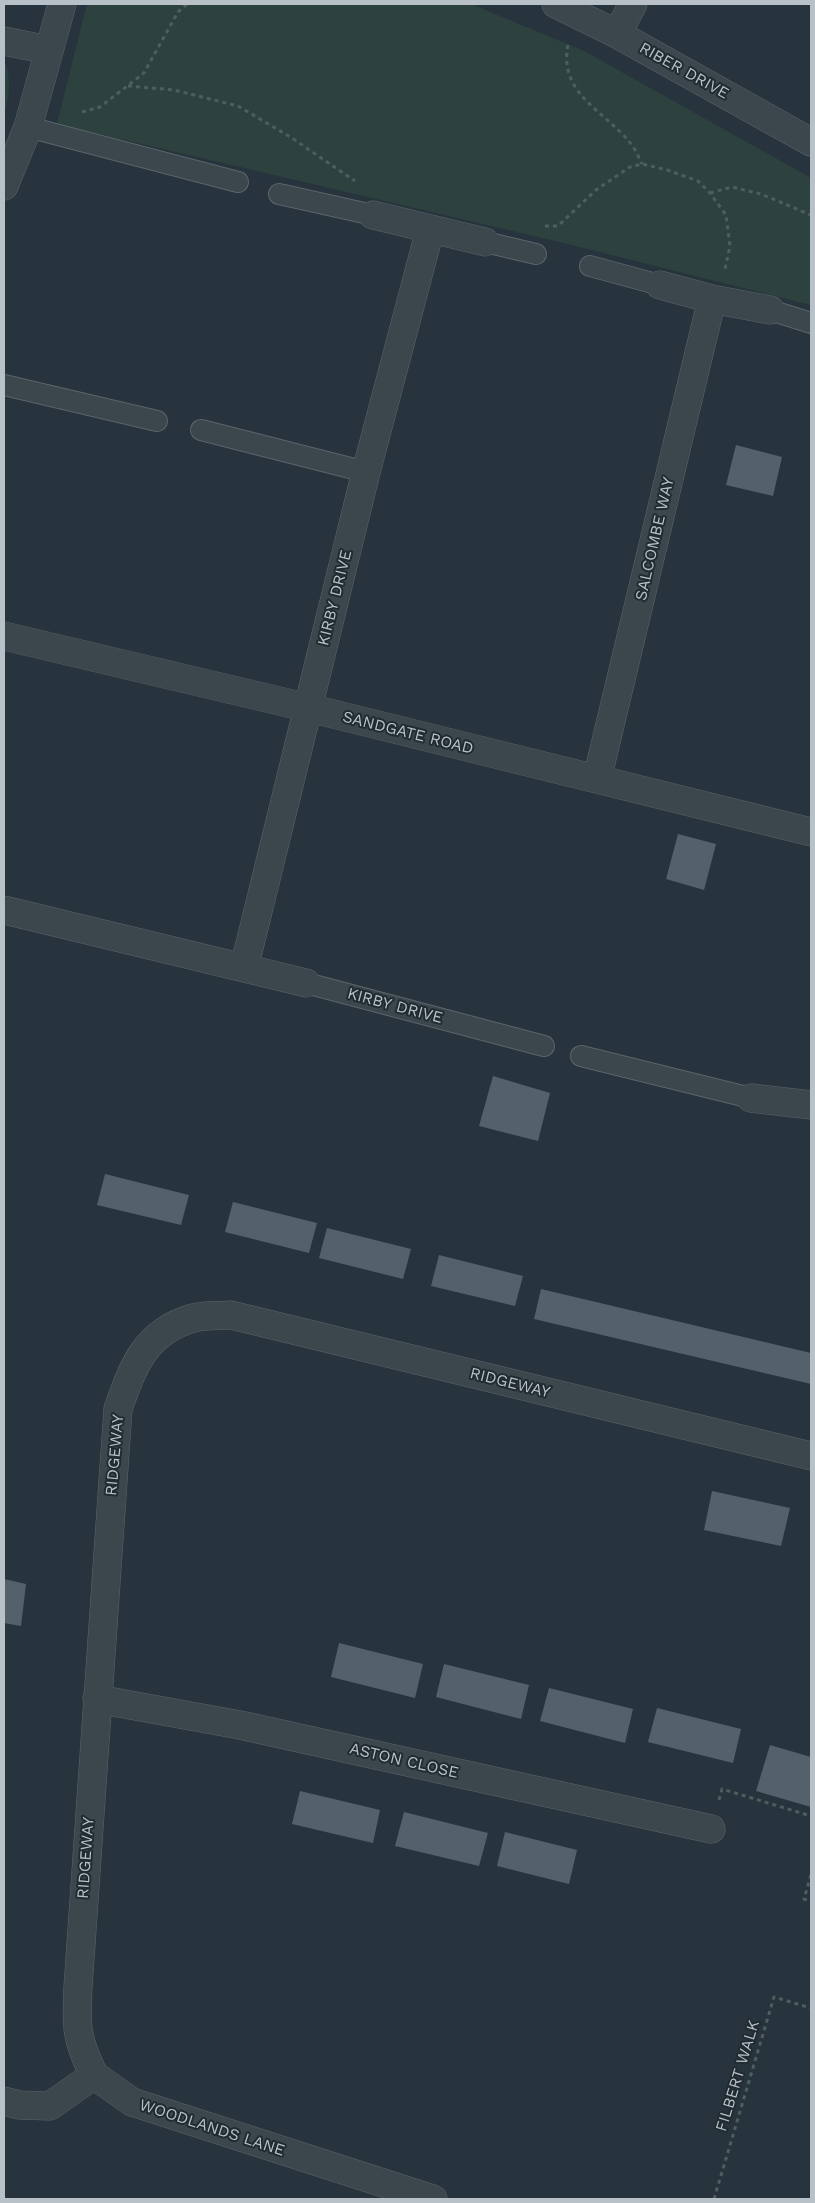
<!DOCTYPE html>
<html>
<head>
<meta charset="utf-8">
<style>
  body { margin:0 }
  #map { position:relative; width:815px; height:2203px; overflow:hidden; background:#28343d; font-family:"Work Sans",sans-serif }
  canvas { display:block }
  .frame { position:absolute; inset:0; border:5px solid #b8c1c8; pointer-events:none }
</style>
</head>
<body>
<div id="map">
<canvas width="815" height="2203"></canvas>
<div class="frame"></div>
</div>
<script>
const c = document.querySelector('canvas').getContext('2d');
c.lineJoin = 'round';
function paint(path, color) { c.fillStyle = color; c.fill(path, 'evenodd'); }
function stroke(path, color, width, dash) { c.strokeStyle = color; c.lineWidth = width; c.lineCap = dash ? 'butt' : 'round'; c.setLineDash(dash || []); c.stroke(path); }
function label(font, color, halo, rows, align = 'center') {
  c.font = font + ' "Work Sans",sans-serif'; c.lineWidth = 4; c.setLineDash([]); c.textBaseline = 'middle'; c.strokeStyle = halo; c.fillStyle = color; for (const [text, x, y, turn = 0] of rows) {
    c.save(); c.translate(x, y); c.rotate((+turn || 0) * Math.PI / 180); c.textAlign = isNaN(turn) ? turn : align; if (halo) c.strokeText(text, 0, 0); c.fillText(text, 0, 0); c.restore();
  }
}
paint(new Path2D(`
  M87 4H471L584 51 811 178V305L568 244 57 124Z
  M4 64H6C11 83 9 96 4 115Z`), '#2d423f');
paint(new Path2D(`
  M736 445 782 457 773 496 726 485Z
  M678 834 716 844 704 890 666 879Z
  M493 1076 550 1093 538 1141 479 1126Z
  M105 1174 189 1195 181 1225 97 1205Z
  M233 1202 317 1223 309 1253 225 1232Z
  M327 1228 411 1249 403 1279 319 1258Z
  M439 1255 523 1276 515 1306 431 1286Z
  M541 1289 811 1353V1384L534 1319Z
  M712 1491 790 1508 781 1546 704 1530Z
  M4 1579 26 1584 21 1626 4 1623Z
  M339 1643 423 1664 415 1698 331 1677Z
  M444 1664 529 1685 521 1719 436 1697Z
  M549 1688 633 1709 625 1743 540 1721Z
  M657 1708 741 1729 733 1763 648 1742Z
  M770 1745 811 1757V1807L756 1791Z
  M300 1791 380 1810 373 1843 292 1824Z
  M404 1812 488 1833 479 1866 395 1846Z
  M505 1832 577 1850 569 1884 497 1866Z`), '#54616a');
const service = new Path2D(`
  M28 127 238 182
  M279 194 373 215
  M485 242 536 254
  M590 266 660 285
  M770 310 811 323
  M4 385 157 421
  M201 430 366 472
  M306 983 544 1046
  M581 1056 751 1098`);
const minor = new Path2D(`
  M556 4 617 34 811 142
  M617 34 633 4
  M4 41 48 50
  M4 186 28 127 62 4
  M373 215 485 242
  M660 285 712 299 770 310
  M4 636 309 708 811 832
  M597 779 712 299
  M4 910 306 983
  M244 968 366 472 430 230
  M751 1098 811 1105
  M97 1699 240 1725 711 1829
  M94 2075C76 2039 76 2026 78 1987L118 1409C133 1366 145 1332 193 1318 204 1315 219 1316 231 1315L811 1456
  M4 2101 19 2105 50 2106 94 2075 132 2102 433 2199`);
stroke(service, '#5a646b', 22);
stroke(minor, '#5a646b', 29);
stroke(new Path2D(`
  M568 45C558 95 607 112 631 144 636 150 639 158 642 164
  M128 86 174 90 238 106 292 138 355 181
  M82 112 100 107 144 73 178 12 187 4
  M710 193 732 187 761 194 811 215
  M545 226H558L596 190 630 167 642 164 667 170 698 181 710 193 726 215 730 246 725 269
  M719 1800 722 1789 811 1816
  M811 1875 804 1899 811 1901
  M714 2199 774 1997 811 2008`), '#4c5f5d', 3, [4, 4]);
stroke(service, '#3c464d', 20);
stroke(minor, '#3c464d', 28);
label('16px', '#b8c1c8', '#212b32', [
  ["RIBER DRIVE",684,71,29],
  ["SALCOMBE WAY",655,539,-77],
  ["KIRBY DRIVE",335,598,-76],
  ["SANDGATE ROAD",408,733,14],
  ["KIRBY DRIVE",395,1006,15],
  ["RIDGEWAY",510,1383,14],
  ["RIDGEWAY",115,1455,-85],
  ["ASTON CLOSE",404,1761,13],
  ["RIDGEWAY",86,1858,-86],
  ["FILBERT WALK",738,2076,-73],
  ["WOODLANDS LANE",212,2128,18]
]);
</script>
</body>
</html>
